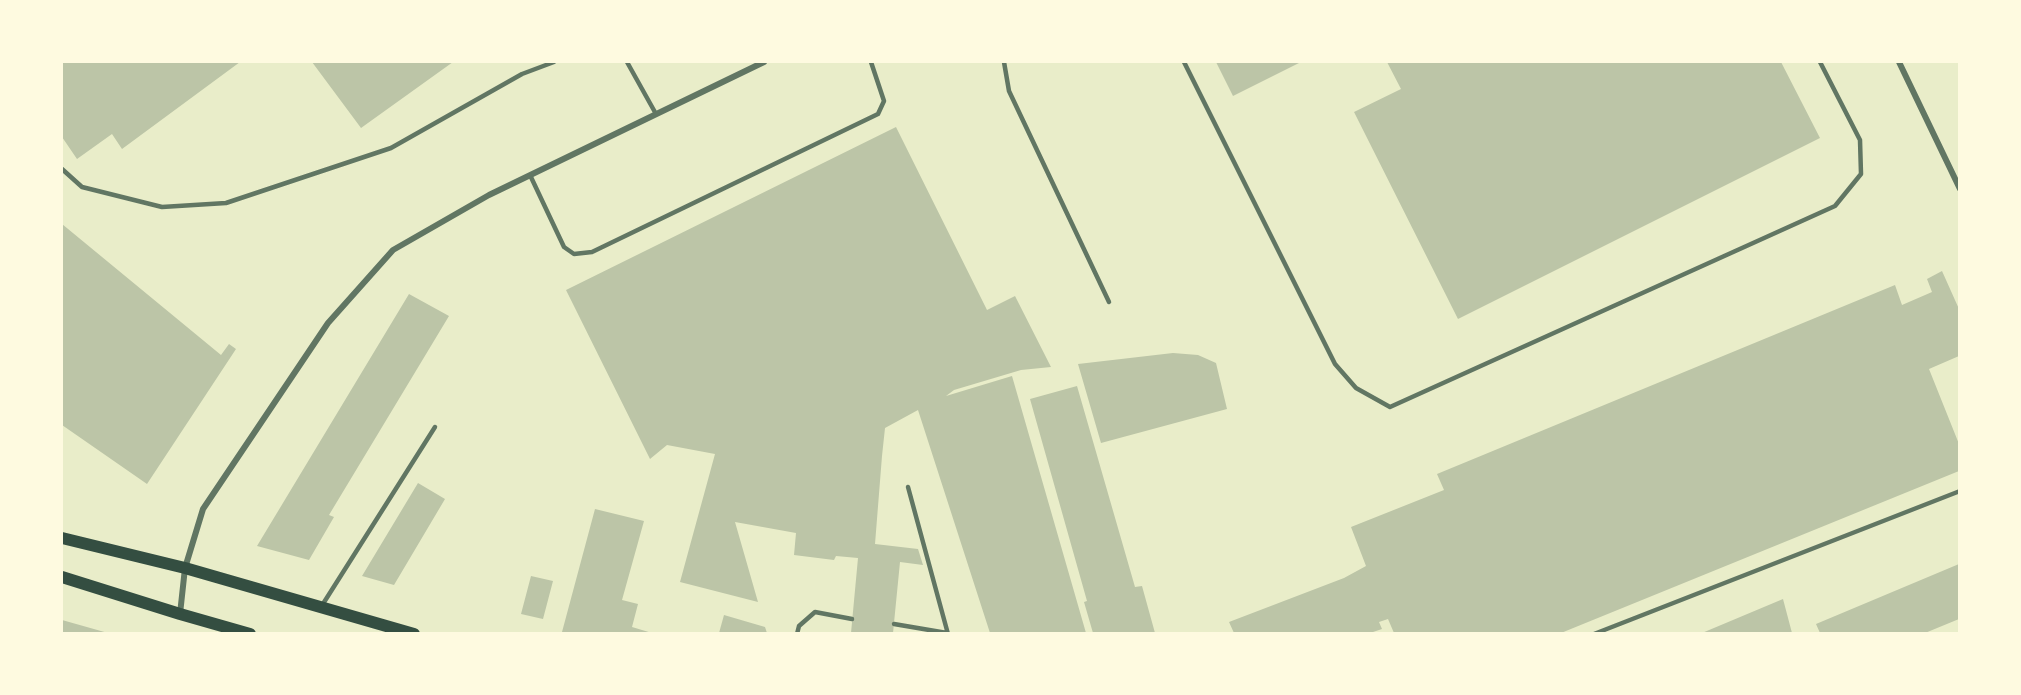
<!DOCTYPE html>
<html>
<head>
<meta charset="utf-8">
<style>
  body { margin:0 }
  #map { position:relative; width:2021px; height:695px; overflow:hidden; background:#e9edc9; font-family:"DejaVu Sans",sans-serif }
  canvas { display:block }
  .frame { position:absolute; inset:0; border:63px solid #fefae0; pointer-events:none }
</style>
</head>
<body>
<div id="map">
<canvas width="2021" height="695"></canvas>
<div class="frame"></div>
</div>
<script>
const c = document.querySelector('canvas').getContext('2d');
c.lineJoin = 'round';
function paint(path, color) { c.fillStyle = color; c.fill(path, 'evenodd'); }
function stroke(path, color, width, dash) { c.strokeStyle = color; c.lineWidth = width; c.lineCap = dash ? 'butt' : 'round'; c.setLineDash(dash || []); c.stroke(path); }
paint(new Path2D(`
  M62 62H240L122 149 112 134 77 159 62 137Z
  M312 62H453L361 128Z
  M1216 62H1301L1233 96Z
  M1387 62H1781L1820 138 1458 319 1354 112 1401 89Z
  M896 127 987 310 1015 296 1051 367 1021 370 954 390 946 396 1012 376 1086 633H990L918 410 885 428 882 456 875 544 918 549 923 565 900 562 893 633H851L858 558 836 556 834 560 794 555 796 533 735 522 758 602 680 582 715 454 667 445 650 459 566 290Z
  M62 224 221 355 229 344 236 349 147 484 62 425Z
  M1942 271 1959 309V356L1929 369 1959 444V471L1561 633H1394L1388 619 1379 622 1382 629 1370 633H1234L1229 622 1344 578 1366 566 1351 527 1444 490 1437 474 1895 285 1902 305 1932 292 1927 279Z
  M409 294 449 316 329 515 334 517 309 560 257 546Z
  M1173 353 1198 355 1216 363 1227 409 1101 443 1078 364Z
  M1077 386 1135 587 1142 586 1155 633H1093L1084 602 1087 601 1030 399Z
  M418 483 445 499 394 585 362 576Z
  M595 509 644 521 622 600 638 604 632 627 652 633 562 632Z
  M1959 564V619L1925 633H1820L1816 624Z
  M531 576 553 581 543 619 521 614Z
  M1783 599 1792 633H1702Z
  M724 615 765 627 767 633H719Z
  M62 620 108 633H62Z`), '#bcc5a7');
stroke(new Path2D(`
  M627 62 656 114
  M1004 62 1009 91 1109 302
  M1184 62 1335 364 1356 388 1390 407 1835 206 1861 174 1860 140 1820 62
  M62 169 82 187 162 207 226 203 391 148 522 74 554 62
  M530 175 564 247 574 254 592 252 878 114 884 101 871 62
  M908 487 948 634
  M321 607 435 427
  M894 624 947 633
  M797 634 799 626 815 612 852 619
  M1594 634 1960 491`), '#617663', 4.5);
stroke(new Path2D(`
  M1899 62 1960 189
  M180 614 185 568 203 509 328 323 393 250 489 195 764 62`), '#617663', 6);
stroke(new Path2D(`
  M62 538 185 568 414 634
  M62 577 180 614 250 634`), '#344e41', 12);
</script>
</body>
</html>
